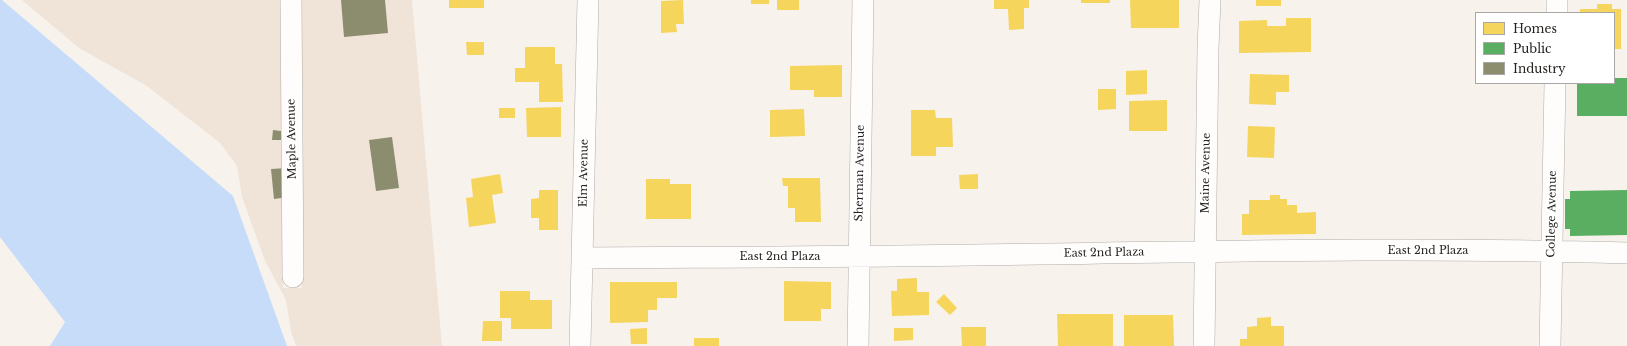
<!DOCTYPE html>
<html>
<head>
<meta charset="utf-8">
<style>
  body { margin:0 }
  #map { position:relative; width:1627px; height:346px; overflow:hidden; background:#f8f2ed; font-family:"Libre Baskerville",serif }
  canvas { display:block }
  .legend { position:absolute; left:1475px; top:12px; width:140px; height:72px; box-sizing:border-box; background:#fff; border:1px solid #a8a7a5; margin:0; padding:5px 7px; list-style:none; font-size:12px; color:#26221f }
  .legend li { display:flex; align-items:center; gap:8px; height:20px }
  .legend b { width:20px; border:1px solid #a8a7a5 }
</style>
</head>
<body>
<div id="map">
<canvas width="1627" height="346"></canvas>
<ul class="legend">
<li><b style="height:11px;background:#f6d55c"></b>Homes</li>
<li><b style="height:11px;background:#5aae61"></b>Public</li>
<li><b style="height:11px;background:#8c8c6e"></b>Industry</li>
</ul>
</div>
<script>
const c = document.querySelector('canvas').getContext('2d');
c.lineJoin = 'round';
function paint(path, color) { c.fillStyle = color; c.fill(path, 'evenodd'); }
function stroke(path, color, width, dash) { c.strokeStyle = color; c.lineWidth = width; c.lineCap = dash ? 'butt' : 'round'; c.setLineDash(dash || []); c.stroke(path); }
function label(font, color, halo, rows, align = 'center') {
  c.font = font + ' "Libre Baskerville",serif'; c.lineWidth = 4; c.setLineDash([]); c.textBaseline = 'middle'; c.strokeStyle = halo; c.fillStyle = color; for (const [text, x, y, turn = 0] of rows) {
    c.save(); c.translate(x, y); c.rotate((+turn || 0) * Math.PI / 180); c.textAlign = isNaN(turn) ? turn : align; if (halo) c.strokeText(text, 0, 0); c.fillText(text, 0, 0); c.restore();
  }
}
paint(new Path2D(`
  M22 0H281L283 288H302L300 0H412L442 346H296L291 332 286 300 265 261 242 197 237 166 220 143 147 86 79 48Z`), '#f0e4d9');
paint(new Path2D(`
  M0 0H2L233 196 287 346H50L65 322 0 237Z`), '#c6dcf8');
paint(new Path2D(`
  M449 0H484V8H449Z
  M683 0 684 24H676L677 32 661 33V1Z
  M751 0H769V4H751Z
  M777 0H799V10H777Z
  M994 0H1029V8H1024V29L1009 30 1008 9H994Z
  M1081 0H1110V3H1081Z
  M1130 0H1179V28H1131Z
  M1256 0H1281V6H1256Z
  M1597 4H1612V9H1621V49H1614V13H1580V9H1597Z
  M1286 18H1311V52L1239 53V21L1267 20V26H1286Z
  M466 42H484V55H467Z
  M525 47H555V64H562L563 102H539V82H515V68H525Z
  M842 65V97H814V90H790V66Z
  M1147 70V94L1126 95V71Z
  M1250 74 1289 75V92H1276V105L1249 104Z
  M1098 89H1116V109L1098 110Z
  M1167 100V131H1129V101Z
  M561 107V137H527L526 108Z
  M499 108H515V118H499Z
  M804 109 805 136 770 137V110Z
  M911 110H935L936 118H952L953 147H936V156H911Z
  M1248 126 1275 127 1274 158 1247 157Z
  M500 174 503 193 492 195 496 223 469 227 466 198 473 197 471 179Z
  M978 174V189H960L959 175Z
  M782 178H820L821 222H795V208H788V186H783Z
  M646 179H670V184H691V219H646Z
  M539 190H558V230H539V218H531V199L539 198Z
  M1270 195H1280V199H1287V205H1297V213L1316 212V234L1242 235V214H1249V200H1270Z
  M917 278V292H929V315L892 316 891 291H897V279Z
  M784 281 831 282V309H821V321H784Z
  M610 282H677V298H657V310H648V322L610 323Z
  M500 291H530V300H552V329H511V318H500Z
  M944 294 957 308 950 315 936 302Z
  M1057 314H1113V346H1058Z
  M1124 315H1173L1174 346H1124Z
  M1271 317V326H1284V346H1240V339H1247V327L1257 326V318Z
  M483 321H502V341H482Z
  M961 327H986V346H962Z
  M647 328V344H631L630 329Z
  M894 328H913V340L894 341Z
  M694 338H719V346H694Z`), '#f6d55c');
paint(new Path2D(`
  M1614 78H1627V116H1577V83H1614Z
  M1627 190V235L1570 236V229H1565V199H1570V191Z`), '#5aae61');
paint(new Path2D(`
  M341 0H385L388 33 344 37Z
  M273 130 281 131V140H272Z
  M392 137 399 188 376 191 369 140Z
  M287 168 289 197 274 199 271 169Z`), '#8c8c6e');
const minor = new Path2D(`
  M291 0 293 277
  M1557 13V0
  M582 258C734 257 886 257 1039 254 1235 251 1431 247 1627 253
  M580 346 588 0
  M858 346 863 0
  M1204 346 1208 48 1210 0
  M1550 346 1555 83`);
stroke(minor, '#b0aca8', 22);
stroke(minor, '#fefdfc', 21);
label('11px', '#26221f', '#fff', [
  ["Maple Avenue",292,139,-91],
  ["Elm Avenue",584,173,-89],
  ["Sherman Avenue",860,173,-89],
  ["Maine Avenue",1206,173,-89],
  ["College Avenue",1552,214,-89],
  ["East 2nd Plaza",1428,251],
  ["East 2nd Plaza",1104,253,-1],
  ["East 2nd Plaza",780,257]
]);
</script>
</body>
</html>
